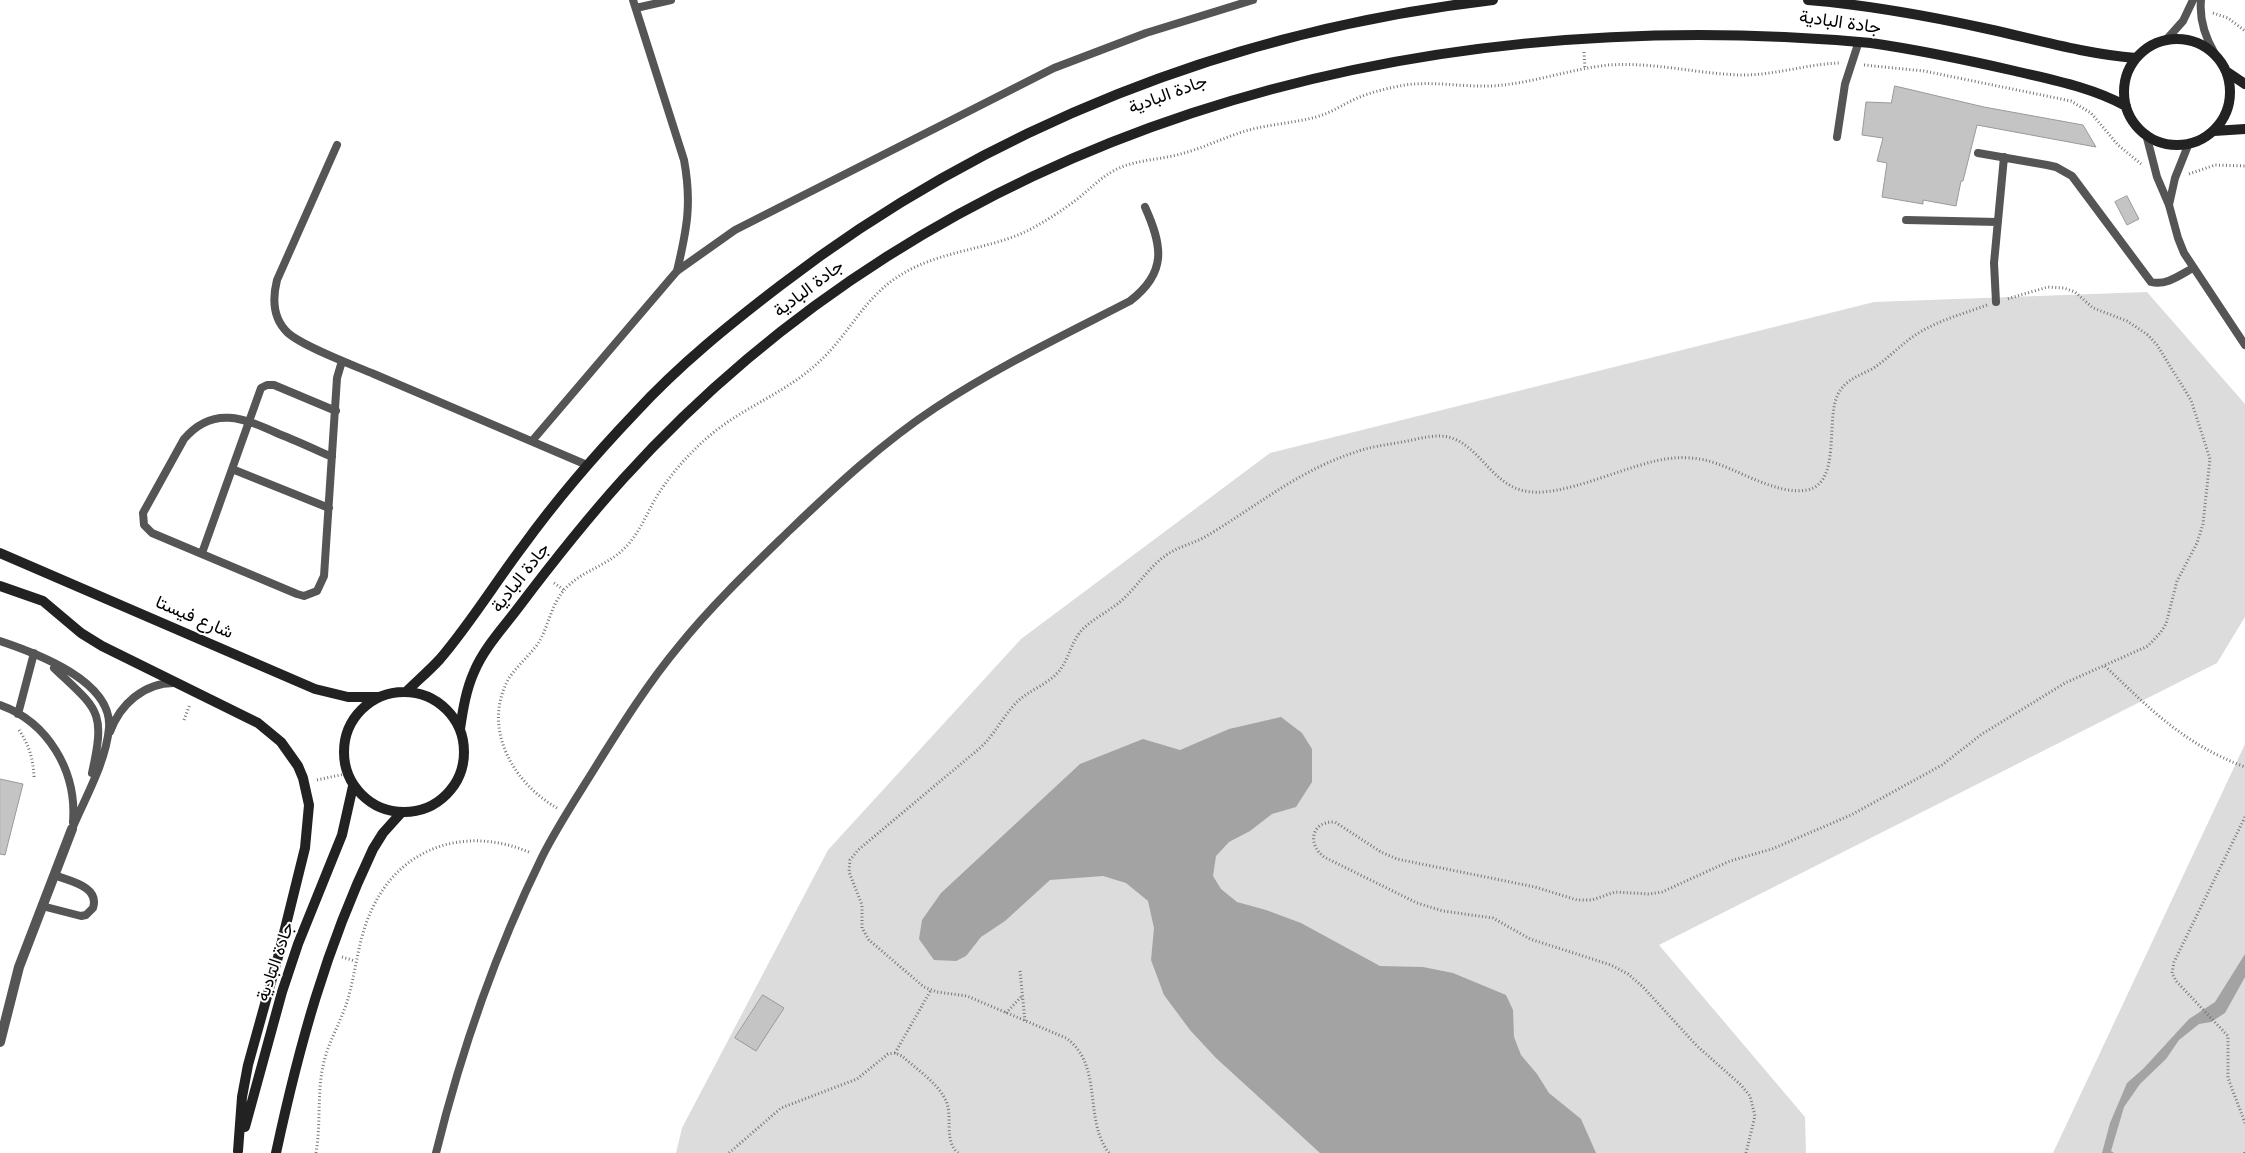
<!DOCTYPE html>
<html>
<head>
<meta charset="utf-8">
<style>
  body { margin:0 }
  canvas { display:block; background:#fff }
</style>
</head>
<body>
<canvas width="2245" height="1153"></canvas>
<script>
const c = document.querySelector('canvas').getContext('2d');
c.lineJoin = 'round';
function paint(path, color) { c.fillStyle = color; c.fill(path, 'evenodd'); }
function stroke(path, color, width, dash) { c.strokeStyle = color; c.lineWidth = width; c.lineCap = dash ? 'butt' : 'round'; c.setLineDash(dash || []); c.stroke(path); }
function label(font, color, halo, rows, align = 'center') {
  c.font = font + ' "DM Sans",Vazirmatn,sans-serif'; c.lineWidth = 4; c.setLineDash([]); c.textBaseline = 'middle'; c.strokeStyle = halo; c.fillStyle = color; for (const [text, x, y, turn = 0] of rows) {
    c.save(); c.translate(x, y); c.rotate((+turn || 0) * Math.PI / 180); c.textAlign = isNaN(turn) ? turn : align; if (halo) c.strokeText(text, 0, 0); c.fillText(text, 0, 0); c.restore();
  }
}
paint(new Path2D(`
  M2147 292 2245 404V617L2217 663 1659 945 1805 1117 1806 1153H676L682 1128 828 850 1021 639 1270 453 1874 302Z
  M2245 744V1153H2053Z`), '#dcdcdc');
paint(new Path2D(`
  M1281 717 1302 733 1312 749V782L1296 807 1272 814 1250 831 1229 842 1216 856 1213 876 1221 889 1237 902 1266 910 1301 923 1380 966 1423 967 1453 973 1506 995 1513 1010 1514 1037 1521 1055 1537 1074 1549 1093 1581 1119 1596 1153H1320L1216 1058 1190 1030 1164 995 1151 960 1154 928 1148 901 1126 883 1103 876 1050 880 1005 921 981 937 966 956 956 961 934 960 919 939 922 920 941 893 1080 764 1143 739 1180 750 1229 729Z
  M2245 954V977L2225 1013 2211 1022 2199 1024 2179 1040 2166 1059 2140 1084 2124 1107 2111 1151 2114 1153H2102L2110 1123 2127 1083 2143 1069 2189 1019 2215 1002Z`), '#a3a3a3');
const building = new Path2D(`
  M1895 86 1984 107 2083 125 2096 147 1977 125 1963 181H1961L1956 206 1923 200V204L1882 197 1887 163 1877 161 1883 138 1862 135 1866 102 1891 103Z
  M2127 196 2139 219 2127 225 2115 202Z
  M0 779 23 784 5 855 0 854Z
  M763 995 784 1008 756 1051 735 1038Z`);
paint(building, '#c4c4c4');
stroke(building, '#999', 1);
stroke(new Path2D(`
  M2213 13 2228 18 2245 31
  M1584 52 1585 69
  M1864 65 1924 71 2071 101 2091 113 2118 145 2141 164
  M2189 174 2215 165 2245 166
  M554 583 564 590
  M2105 666C2151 710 2184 744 2245 767
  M184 720 190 704
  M19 730C29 745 33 758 34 777
  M317 780 345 774
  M557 808C513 783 481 728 509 678 517 666 528 657 537 645 550 626 550 602 569 585 589 567 612 565 631 541 642 527 648 511 657 496 672 472 692 450 714 432 748 405 789 391 821 360 848 335 864 299 896 278 935 251 983 251 1025 232 1043 223 1060 212 1076 200 1090 189 1101 177 1117 169 1138 159 1162 160 1184 153 1206 147 1227 136 1249 130 1271 124 1294 123 1316 117 1331 113 1342 105 1355 99 1371 92 1388 88 1405 85 1434 81 1462 87 1491 86 1531 84 1569 69 1609 65 1653 62 1694 73 1738 75 1773 76 1806 64 1840 63
  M2245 817 2174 962 2172 973 2176 981 2228 1036V1078L2245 1123
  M342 957 355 961
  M1020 971 1025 1021
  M1006 1013 1022 996
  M895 1053 931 990
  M316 1153C321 1124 317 1094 323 1066 328 1041 343 1019 349 995 357 965 359 935 373 907 403 844 470 826 531 853
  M729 1153 781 1108 857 1079 888 1054 895 1053 902 1056C915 1068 935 1081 944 1097 955 1114 942 1139 958 1153
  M1109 1153C1083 1120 1104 1065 1066 1038L967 996 937 992 924 987 869 940 862 928V905L849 872 850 860 858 850 980 748C995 734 1002 718 1015 704 1028 690 1048 685 1060 670 1069 658 1071 643 1081 631 1092 619 1108 612 1121 601 1137 587 1148 568 1165 556 1177 547 1192 544 1205 537 1254 508 1298 471 1353 453 1368 447 1385 445 1402 442 1414 440 1427 436 1439 436 1475 436 1488 481 1521 490 1559 502 1631 461 1674 458 1684 457 1695 458 1705 460 1735 467 1776 496 1807 490 1842 483 1825 420 1838 394 1846 379 1859 376 1872 369 1888 359 1901 344 1917 334 1939 320 1963 314 1987 305
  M1746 1153 1755 1116 1750 1096 1741 1085 1697 1046 1643 987 1628 974 1611 965 1530 939 1493 918 1443 911 1417 903 1324 857C1307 844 1311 821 1335 822L1381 852 1397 859 1535 887 1577 900H1592L1615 892 1649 894 1662 892 1730 861 1772 849 1851 815 1942 765 1982 734 2065 683 2148 646 2161 632 2166 624 2177 581 2197 543 2203 524 2210 459 2191 400 2157 345 2148 335 2127 321 2093 308 2075 292 2064 288 2048 287 2007 299
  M2245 1153V1151`), '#777', 3, [1, 2.5]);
stroke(new Path2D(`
  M633 0 684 160C692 203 687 229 677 271
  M2201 0C2199 20 2205 37 2215 54
  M636 8 671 0
  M2166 40 2183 21 2193 0
  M2146 134 2157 177 2169 205 2178 238 2184 253 2245 345
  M1837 137 1845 84 1859 41
  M337 145 277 280C272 300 273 319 288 333 304 347 353 365 374 374 445 404 516 434 587 465
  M1978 153 2047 165 2056 167 2072 176 2151 282C2166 286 2180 275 2193 268
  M2169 205 2175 178 2189 143
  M1906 220 1998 222
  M1996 302 1994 263 2004 157
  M532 441 677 271 735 230 1054 68 1146 33 1253 0
  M332 457C314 449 297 441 279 434 244 418 213 405 184 439L143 513 144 525 152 533 297 594 304 596 317 591 324 576 337 378 342 361
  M232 469 329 508
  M202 553 261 388 267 385H274L336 411
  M0 641C36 653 113 681 109 728 106 762 85 798 72 829
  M54 668C98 710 106 710 92 773
  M0 705C48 722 77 771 73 822
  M18 714 34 653
  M110 732C120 704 144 683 174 683
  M42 906 81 916 86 915 93 908C100 886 69 881 54 875
  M436 1153C461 1051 496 951 542 857 558 825 579 794 598 763 623 723 649 682 679 646 713 604 752 567 790 530 836 486 882 443 935 408 997 367 1064 335 1130 301 1168 272 1162 245 1145 207`), '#555', 8);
stroke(new Path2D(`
  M0 1042 19 967 72 829`), '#555', 10);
stroke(new Path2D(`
  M1808 0C1868 5 1929 16 1988 29 2038 40 2085 54 2136 58
  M2124 92a53 53 0 1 1 106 0a53 53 0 1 1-106 0Z
  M2227 72 2245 84
  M2214 131 2245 129
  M0 553 315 689 348 697H378
  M0 586 43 601 81 633 102 646 258 723 281 742 298 766 303 778 309 805 305 848 278 957 248 1065 242 1097 238 1151
  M344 752a60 60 0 1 1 120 0a60 60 0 1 1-120 0Z
  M406 692C417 681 429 671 440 659 470 624 495 583 523 546 557 499 595 455 635 413 679 365 730 324 781 285 988 126 1234 30 1493 0
  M460 729C463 709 466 690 474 672 484 648 503 628 518 608 552 563 586 520 623 479 941 128 1405 0 1871 43 1919 50 1967 60 2015 71 2053 80 2091 87 2126 106
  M245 1127 282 992 298 944 342 835 353 786
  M276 1153C299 1046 326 948 373 849L383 833 401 813`), '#222', 10);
label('18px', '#000', '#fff', [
  ["جادة البادية",1840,23,8],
  ["جادة البادية",1168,95,-20],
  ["جادة البادية",809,289,-37],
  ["جادة البادية",521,578,-52],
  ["شارع فيستا",194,618,23],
  ["جادة البادية",276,962,-71]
]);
</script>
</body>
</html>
